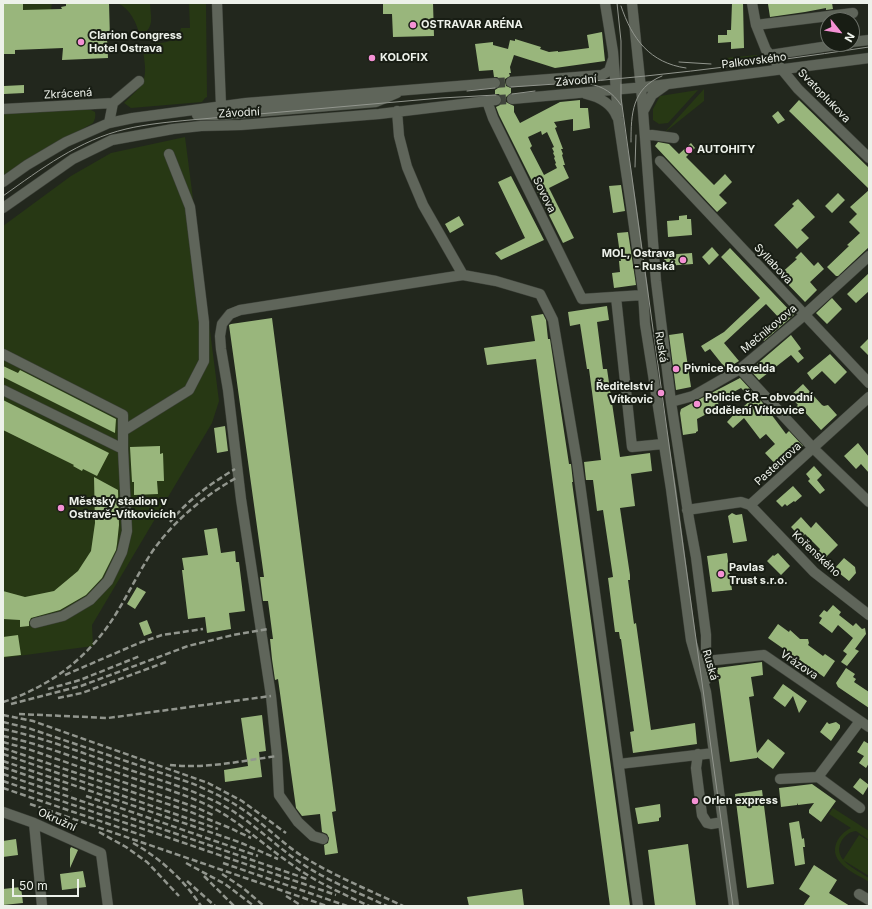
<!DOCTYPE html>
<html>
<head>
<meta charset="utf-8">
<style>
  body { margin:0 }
  #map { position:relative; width:872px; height:909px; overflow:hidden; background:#22271d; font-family:Inter,sans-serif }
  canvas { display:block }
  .frame { position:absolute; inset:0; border:4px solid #edf1ea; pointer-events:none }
  .north { position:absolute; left:820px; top:12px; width:40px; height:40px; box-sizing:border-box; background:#181d14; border:1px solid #6d726a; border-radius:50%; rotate:120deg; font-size:11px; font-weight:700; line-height:16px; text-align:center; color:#edf1ea }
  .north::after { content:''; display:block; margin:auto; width:14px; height:18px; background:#f491d4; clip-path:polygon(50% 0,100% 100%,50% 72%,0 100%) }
  .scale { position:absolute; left:12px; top:879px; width:67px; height:18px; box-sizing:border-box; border:2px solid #edf1ea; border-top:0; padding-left:5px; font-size:12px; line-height:14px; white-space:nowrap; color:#edf1ea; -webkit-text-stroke:3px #181d14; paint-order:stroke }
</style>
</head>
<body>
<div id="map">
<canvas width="872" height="909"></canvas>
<div class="frame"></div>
<div class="north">N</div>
<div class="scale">50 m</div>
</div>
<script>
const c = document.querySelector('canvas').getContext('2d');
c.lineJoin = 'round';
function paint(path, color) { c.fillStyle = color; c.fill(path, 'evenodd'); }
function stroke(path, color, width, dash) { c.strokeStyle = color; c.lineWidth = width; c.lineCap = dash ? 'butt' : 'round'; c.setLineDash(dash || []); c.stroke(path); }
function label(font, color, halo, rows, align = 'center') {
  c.font = font + ' Inter,sans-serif'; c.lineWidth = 4; c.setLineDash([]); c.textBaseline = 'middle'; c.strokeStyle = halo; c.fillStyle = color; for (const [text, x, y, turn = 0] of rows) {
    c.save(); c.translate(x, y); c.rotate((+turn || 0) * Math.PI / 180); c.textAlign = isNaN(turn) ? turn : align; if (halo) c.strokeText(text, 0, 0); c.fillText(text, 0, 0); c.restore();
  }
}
paint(new Path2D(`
  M23 3H52L51 10H23Z
  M117 3H150C151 20 155 26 140 37 137 23 130 8 117 3Z
  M189 3H206L207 97 205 98 202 102 131 108 124 103C145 83 148 81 143 51L147 45C160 42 177 45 181 28H190Z
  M757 55 762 60 727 63 726 58Z
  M704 89V101L664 133Z
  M698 90 668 123 659 124 653 120V109L660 96Z
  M3 110H91L95 112C96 116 95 119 93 123L24 162 3 177Z
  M185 137 219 401 212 423 92 625 93 646 3 658V226L71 176 111 153Z
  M833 808 869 831V840L856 831C849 832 844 836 841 842 832 860 857 870 869 878V882C860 876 847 871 840 862 829 850 838 834 851 828L829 814Z
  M859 835 869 841V876L843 860Z`), '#273814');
paint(new Path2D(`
  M3 3H23V10L62 9 61 7 66 6V3H109L110 38H107L108 58 62 60 63 48 15 50V54H3Z
  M383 3H433L434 36 393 37 392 14H383Z
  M732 3H743L744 48 731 49V42L718 43V35H727V30H731Z
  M779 3H832L833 9 826 10V8L805 12 770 17 768 4Z
  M602 32 605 61 555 68 514 55 510 67 511 73H509L510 76 505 79V82L506 86 511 88V93L506 97V102L514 106V112L520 123 560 102 580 100V108H588L590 128 573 131V119L554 122 557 127 555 128 563 149H561L563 154 562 155 565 165H563L569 178 549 188 574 238 563 243 499 115 496 107 500 105 502 99 499 94H495V90L501 86V80L497 77H494L493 70 479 71 475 44 493 42V45L508 49 510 40 515 41V39L541 47 540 49 549 52 558 51V52L589 48 587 35ZM541 131 542 135 547 132 554 147 552 148 554 152 553 153 555 157 554 158 556 163 555 164 557 168 544 175 530 148 532 146 528 137Z
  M24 85V93L4 94V86Z
  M799 100 869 168V189L789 111Z
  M778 111 785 120 778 124 772 116Z
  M658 142 669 144 679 154 691 143 695 148 686 157 714 185 725 174 732 182 719 195 727 203 717 212 655 146Z
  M511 176 544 240 501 260 495 253 525 238 498 182Z
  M621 185 625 211 613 213 609 186Z
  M869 190V247L838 276H836L827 267 849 246 847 245 860 233 849 222 857 214 850 207Z
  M838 193 845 200 832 213 825 206Z
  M798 199 815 217 801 230 809 238 797 249 774 225 794 206 792 204Z
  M687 215V219H691L692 235 668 237 667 221 679 220V216Z
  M459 216 464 225 450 233 445 224Z
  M628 232 636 285 614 288 612 273 620 272 619 261H621L617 233Z
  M712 247 719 255 709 265 702 257Z
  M730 248 794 315 764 341 761 337 781 320 766 304 724 343 739 361 726 369 710 349 705 352 701 346 724 332 760 298 721 257Z
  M801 252 814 266 818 262 824 269 810 282 817 290 805 302 779 275 797 259 795 258Z
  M692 253 693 264 665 266 664 255Z
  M869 273V291L856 303 847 294Z
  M832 298 842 309 827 324 816 313Z
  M607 306 609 320 597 322 603 369H607L620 457 650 453 652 471 631 474 635 506 620 508 630 575V580H628L634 624 636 623 637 630 651 730 695 723 697 744 633 753 630 732 634 731 621 639H620L619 632H615L608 578 613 577 603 510 597 511 593 480H586L584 462 601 460 589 369H587L580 324 570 326 568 312Z
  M543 314 546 320 548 339H550L569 464H571L573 482H572L630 906H610L536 359 487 365 484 348 535 341 531 316Z
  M272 318 336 811 332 812 338 853 325 855 324 845 328 843 329 838 327 834 322 832 320 814 302 816 296 808 278 679 275 680 272 659 270 639H273L268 601H263L260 577H264L229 325 231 324Z
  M683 333 691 387 676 390 669 335Z
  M791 335 800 347 801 349 798 351 804 358 798 363 791 355 759 380 750 370Z
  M869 338V356L860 347Z
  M830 354 847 372 835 384 822 371 812 380 807 373Z
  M3 366 18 373 20 370 116 419 115 433 3 377Z
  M740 378 762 402 786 434 789 431 803 446 779 468 765 453 775 444 766 434 760 439 744 418 733 428 727 422 736 412 744 409 743 407 752 399 741 388 717 401 719 405 717 406 718 408 697 419 698 431 696 432V433L683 435 680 413 681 409Z
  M803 384 822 405 824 406 828 405 837 415 821 430 802 409 789 412 798 405 790 396Z
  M3 400 109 453 97 476 83 469 82 471 73 466 74 465 3 430Z
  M225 426 228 451 217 453 214 428Z
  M858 443 869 457V473L861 464 856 469 844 456Z
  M160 446V454L163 453 164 481H157L158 494 134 495V482H132L130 447Z
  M814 466 822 475 817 480 825 490 820 494 808 481 810 479 806 474Z
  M94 477 118 490 119 525 117 544 116 550 102 578 86 595 60 610 31 618 29 622V626L20 627V620L3 619V591L25 597 54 591 78 571 91 551 95 523Z
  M793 486 802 496 795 502 794 501 787 506 785 504 782 507 776 501Z
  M732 513 736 515 742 514 747 541 733 543 728 516Z
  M801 517 811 528 816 522 838 545 825 558 819 551 820 549 805 534 801 538 791 527Z
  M217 528 221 553 235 551 236 562H239L245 611 229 613 231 629 207 633 205 617 188 619 182 570H184L182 558 208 555 204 530Z
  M727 553 732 590 712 592 707 556Z
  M778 553 790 566 781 575 767 561 773 555 774 556Z
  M844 558 855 567 856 573 849 581 834 569Z
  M137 587 146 592 135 609 127 604Z
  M833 605 841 612 839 615 853 626 856 623 862 629 865 628 866 634 855 649 859 651 847 666 841 662 847 654 843 651 853 638 838 625 832 633 819 623 822 618 819 616 824 610 827 612Z
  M147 620 152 633 144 636 139 623Z
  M778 624 789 632 790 630 800 639H808L809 643 808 645 823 656 825 654 835 661 824 677 768 638Z
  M18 635 21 655 3 657V637Z
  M762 662 763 675 751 677 754 696 749 697 757 753 768 739 785 753 773 769 757 757V758L730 762 717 668Z
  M846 668 855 674 853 677 856 679 854 682 869 692V708L838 687 836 683Z
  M783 684 807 701 799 713 793 696 785 707 773 698Z
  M262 715 266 751 259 752 262 777 225 782 224 770 248 766 241 718Z
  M827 722 829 724 836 722 840 725V728L831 741 820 732Z
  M864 741 869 744V763L866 768 859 763 864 756 857 752Z
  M860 778 869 785 863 795 853 787Z
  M812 784 836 801 821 822 809 813V810L814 803 798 805 797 803V805L781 807 779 788Z
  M762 790 774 884 747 888 735 794Z
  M660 804 661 817 659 818V821L638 824 635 808Z
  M799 821 802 839 804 838 805 847H803L805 864 795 866 789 823Z
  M16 839 18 855 3 857V841Z
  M688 844 696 906H655L648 850Z
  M71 847 78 850 70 868V849Z
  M814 865 837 880 829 893 850 906H803L810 896 799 889Z
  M83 871 86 887 62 890 60 874Z
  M21 887 23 903 3 905V889Z
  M522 889 524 906H469L467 897Z`), '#99b67c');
stroke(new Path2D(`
  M495 83 511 82
  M496 100 512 99`), '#40453c', 10, [10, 5]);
const minor = new Path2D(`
  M217 3 221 106
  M605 3 613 52 618 118 631 205 643 291 645 324 671 489 691 640 706 692 734 906
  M632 3 642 98 656 281 671 402 689 519 696 557 706 635V680
  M752 3 756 25 766 50 798 89 869 158
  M756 25 853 13
  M852 42 869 40
  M770 55 842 44
  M511 82 602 75 609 71 613 59
  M586 94C599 97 612 104 617 117
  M512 99 645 87 869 58
  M487 101 493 118 582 299 643 295
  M113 103 139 81
  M3 109 113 103 109 123
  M644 110 652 95 666 85
  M397 111 399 136 407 167 423 205 463 275 496 281 540 294 553 320 577 462 638 906
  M197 115H221L376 102 397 93
  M645 136 652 135 674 138
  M660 161 869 383
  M3 182 27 165 66 142 109 123 133 118 246 103 495 83
  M3 208 73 159 112 140 173 129 201 126 241 125 379 114 496 100
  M616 297 632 447 663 444
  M3 354 123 415V449
  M740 369 813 448 869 502
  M3 390 123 449 127 531 122 552 108 581 90 600 63 616 35 623
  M671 402 693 396 740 369 801 318 869 256
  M123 431 189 390 204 361V322L190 207 169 154
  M750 505 814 572 869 615
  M687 510 741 502 750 505 869 397
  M706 661 764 655 869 727
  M698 754 696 768 702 815 707 823 711 824 723 822
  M619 764 714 753
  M780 779 818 777
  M860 808 818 777 860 721
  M3 812 34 823 101 853 108 906
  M34 823 42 906
  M323 839 313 836 298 822 279 795 277 756 271 696 241 499 228 390 221 349 220 336 222 324 230 314 240 310 463 275
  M859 894 869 900`);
stroke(minor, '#3d4139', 11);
stroke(minor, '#5f655a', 10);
stroke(new Path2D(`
  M617 3 621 41V98L733 906
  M621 6C632 39 650 63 686 68
  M679 62 711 64
  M589 84C603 86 613 93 621 105
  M511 87C631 80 750 65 869 47
  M467 91 495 88
  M512 94 535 91
  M631 142C631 114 632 88 662 76
  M635 167 636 135
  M3 196C41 169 79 140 126 129 147 124 169 122 190 120L441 98 496 95`), '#92968e', 1);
stroke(new Path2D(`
  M170 522C188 500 210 484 235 469
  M65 675 139 643 162 635 203 629
  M48 689 80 680 140 656
  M58 698 82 693 166 662
  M3 702C49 687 88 658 114 617 128 595 139 571 154 549 176 519 204 496 236 478
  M11 704 81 686 188 646 233 635 268 629
  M19 714 108 718 271 696
  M3 715 33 721 208 783 242 801 286 833
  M3 722 28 728 191 783C210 791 228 799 245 811 265 825 282 843 302 856 334 876 369 890 403 906
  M3 729C45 738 86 754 127 769 162 781 199 791 231 810 255 825 275 845 298 861 325 880 357 892 387 906
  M3 736C44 745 84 761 124 775 155 786 187 794 215 809 244 825 267 848 294 866 317 883 344 894 369 906
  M3 742 28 749 195 807 213 815
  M3 748 188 811 230 828 251 838
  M3 754 218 829
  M3 761 239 842 278 859
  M170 765C206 769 241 761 277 756
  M3 767 71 791
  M3 774 307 879
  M3 781 336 895
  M3 788 147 837
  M86 796 258 856
  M30 804 327 906
  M99 832 126 847 147 862 179 896
  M133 843C160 858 184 880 201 906
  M186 863 225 884 254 906
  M223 863 347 906
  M222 874 243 888 264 906
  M204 876 234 906
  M187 881 215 906
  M286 896 302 906`), '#92968e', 2.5, [6, 3]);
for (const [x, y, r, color] of [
  [413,25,4,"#f491d4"],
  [81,42,4,"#f491d4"],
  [372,58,4,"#f491d4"],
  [689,150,4,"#f491d4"],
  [683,260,4,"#f491d4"],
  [676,369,4,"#f491d4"],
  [661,393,4,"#f491d4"],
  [697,404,4,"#f491d4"],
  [61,508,4,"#f491d4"],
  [721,574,4,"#f491d4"],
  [695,801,4,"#f491d4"]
]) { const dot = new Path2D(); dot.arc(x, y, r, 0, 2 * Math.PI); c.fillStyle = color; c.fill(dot); stroke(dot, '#181d14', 1.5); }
label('bold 11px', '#edf1ea', '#181d14', [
  ["OSTRAVAR ARÉNA",421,25],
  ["Clarion Congress",89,36],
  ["Hotel Ostrava",89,49],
  ["KOLOFIX",380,58],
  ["AUTOHITY",697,150],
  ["MOL, Ostrava",675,254,"right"],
  ["- Ruská",675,267,"right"],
  ["Pivnice Rosvelda",684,369],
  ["Ředitelství",653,387,"right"],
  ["Vítkovic",653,400,"right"],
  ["Policie ČR – obvodní",705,398],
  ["oddělení Vítkovice",705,411],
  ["Městský stadion v",69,502],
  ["Ostravě-Vítkovicích",69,515],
  ["Pavlas",729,568],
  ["Trust s.r.o.",729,581],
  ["Orlen express",703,801]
], 'left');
label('11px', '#edf1ea', '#181d14', [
  ["Palkovského",754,61,-7],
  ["Závodní",576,81,-5],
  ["Zkrácená",68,94,-3],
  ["Svatoplukova",824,96,46],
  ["Závodní",239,113,-3],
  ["Sovova",544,195,64],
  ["Syllabova",773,264,47],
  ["Mečnikovova",769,329,-40],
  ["Ruská",661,347,81],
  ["Pasteurova",778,464,-42],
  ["Kořenského",816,554,43],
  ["Ruská",710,665,74],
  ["Vrázova",799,665,34],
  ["Okružní",57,820,24]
]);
</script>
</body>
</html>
